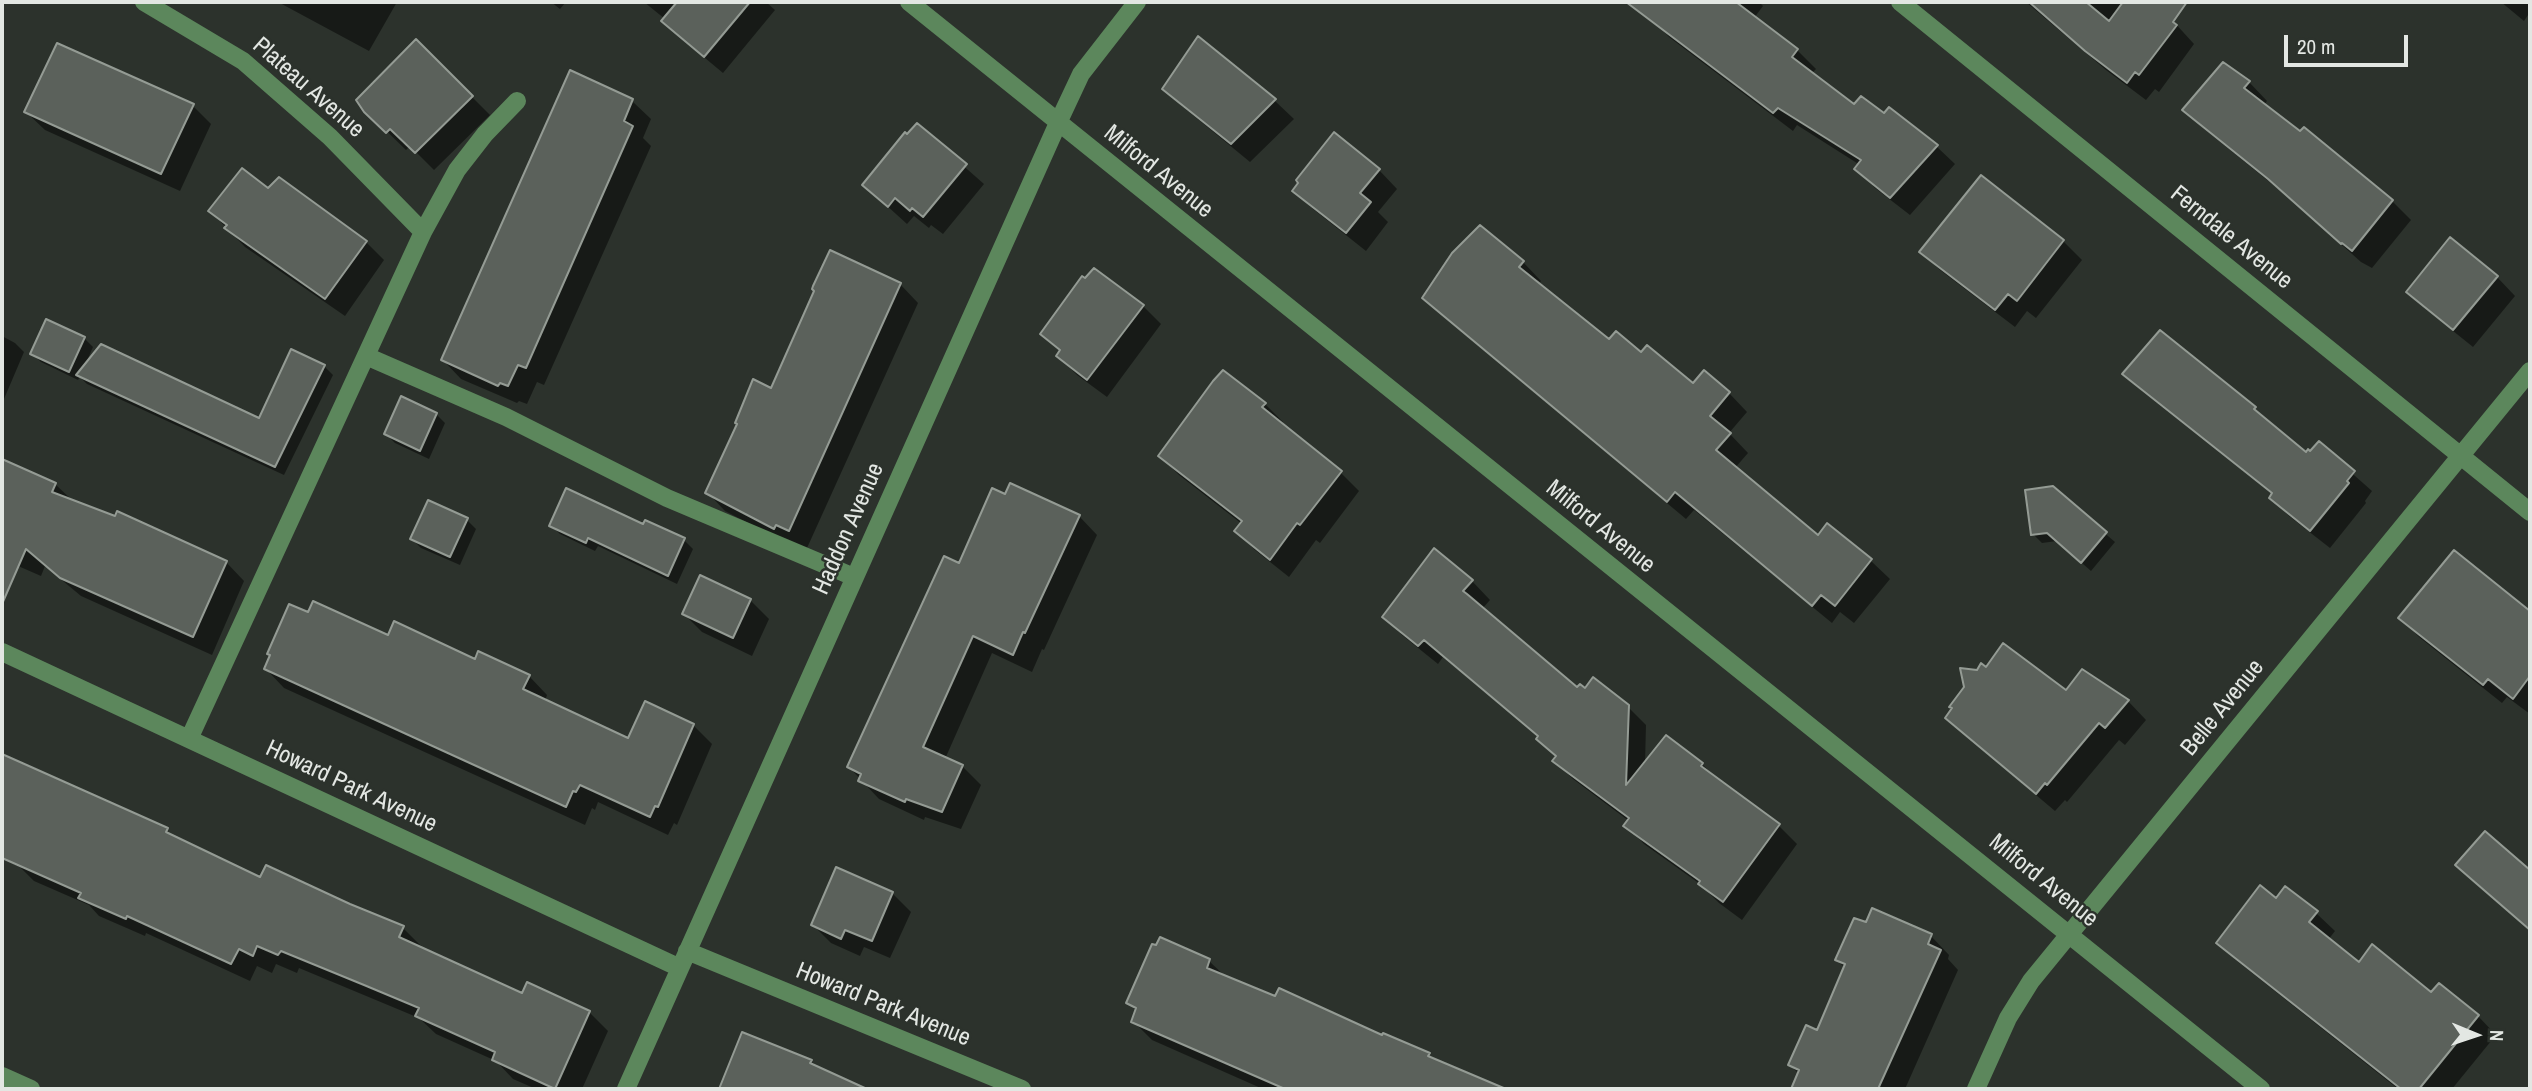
<!DOCTYPE html>
<html>
<head>
<meta charset="utf-8">
<style>
  body { margin:0 }
  #map { position:relative; width:2532px; height:1091px; overflow:hidden; background:#2c322c; font-family:"Archivo Narrow",sans-serif }
  canvas { display:block }
  .frame { position:absolute; inset:0; border:4px solid #e3e7e3; pointer-events:none }
  .north { position:absolute; left:2441px; top:1000px; width:70px; height:70px; -webkit-text-stroke:5px #2c322c; paint-order:stroke; rotate:92deg; font-size:19px; font-weight:700; line-height:28px; text-align:center; color:#e3e7e3 }
  .north::after { content:''; display:block; margin:auto; width:24px; height:32px; background:#e3e7e3; clip-path:polygon(50% 0,100% 100%,50% 72%,0 100%) }
  .scale { position:absolute; left:2284px; top:35px; width:124px; height:32px; box-sizing:border-box; border:4px solid #e3e7e3; border-top:0; padding-left:9px; font-size:21px; line-height:24px; white-space:nowrap; color:#e3e7e3; -webkit-text-stroke:5px #2c322c; paint-order:stroke }
</style>
</head>
<body>
<div id="map">
<canvas width="2532" height="1091"></canvas>
<div class="frame"></div>
<div class="north">N</div>
<div class="scale">20 m</div>
</div>
<script>
const c = document.querySelector('canvas').getContext('2d');
c.lineJoin = 'round';
function paint(path, color) { c.fillStyle = color; c.fill(path, 'evenodd'); }
function stroke(path, color, width, dash) { c.strokeStyle = color; c.lineWidth = width; c.lineCap = dash ? 'butt' : 'round'; c.setLineDash(dash || []); c.stroke(path); }
function label(font, color, halo, rows, align = 'center') {
  c.font = font + ' "Archivo Narrow",sans-serif'; c.lineWidth = 5; c.setLineDash([]); c.textBaseline = 'middle'; c.strokeStyle = halo; c.fillStyle = color; for (const [text, x, y, turn = 0] of rows) {
    c.save(); c.translate(x, y); c.rotate((+turn || 0) * Math.PI / 180); c.textAlign = isNaN(turn) ? turn : align; if (halo) c.strokeText(text, 0, 0); c.fillText(text, 0, 0); c.restore();
  }
}
paint(new Path2D(`
  M278 2H397L369 51Z
  M551 2H566L560 9Z
  M644 2H766L775 10 723 73 681 38 664 21 665 19Z
  M1641 2H1762L1761 4 1763 6 1754 18 1797 50 1816 69 1811 74 1854 107 1884 116 1936 146 1955 164 1910 215 1875 188 1857 169 1860 165 1797 125 1793 131 1669 37 1651 18 1653 15Z
  M2026 2H2147L2173 21 2194 44 2159 92 2155 89 2146 100 2106 70Z
  M2501 2H2530V12L2524 21Z
  M1198 38 1275 101 1294 119 1250 162 1183 107 1164 89Z
  M416 41 490 115 434 170 410 146 406 150 366 111Z
  M571 73 632 101 651 119 643 138 651 146 544 385 537 382 527 404 519 401 517 403 461 379 443 360Z
  M2249 82 2267 101 2264 105 2392 201 2411 220 2372 268 2361 262 2288 197 2203 128 2185 110Z
  M193 106 211 124 180 191 45 130 26 112Z
  M917 125 984 184 943 234 931 225 929 228 914 216 907 224 864 185Z
  M1334 135 1379 170 1397 189 1378 212 1388 222 1366 251 1313 209 1294 191Z
  M268 190 366 242 384 260 345 316 245 247 210 211Z
  M2063 241 2082 260 2036 318 2027 311 2015 327 1940 270 1921 252Z
  M1523 262 1541 281 1538 285 1609 342 1641 354 1693 386 1729 393 1747 412 1729 433 1748 453 1735 468 1818 537 1827 525 1871 561 1890 579 1854 623 1840 612 1832 623 1694 510 1686 519 1443 316 1424 297Z
  M2497 277 2515 296 2473 347 2427 310 2408 292Z
  M900 284 918 303 807 548 793 546 725 511 707 492Z
  M1143 306 1161 324 1107 397 1077 375 1058 356 1061 352 1042 333Z
  M47 321 84 338 93 347 86 363 260 420 324 366 333 375 284 475 87 384 80 377 78 380 41 362 32 353Z
  M2160 332 2255 409 2306 455 2310 454 2319 444 2372 491 2365 501 2366 503 2330 548 2289 516 2271 498 2273 495 2143 392 2124 374Z
  M2 336 15 343 24 352 4 399 2 398Z
  M1265 404 1283 422 1281 425 1340 472 1359 491 1320 543 1316 540 1289 577 1255 550 1236 531 1242 524 1179 475 1160 456Z
  M436 414 445 423 429 459 395 443 386 434Z
  M7 463 55 484 73 501 226 562 244 581 212 655 81 596 45 566 41 576 2 559V476Z
  M2052 488 2115 542 2091 571 2057 541 2042 543 2033 534Z
  M1005 496 1079 516 1097 535 1044 650 1042 649 1032 672 992 653 945 759 962 766 981 785 961 829 925 817 924 820 879 799 849 767 960 565Z
  M428 502 467 520 476 529 460 565 421 548 412 539Z
  M551 525 644 526 684 540 693 549 677 584 598 546 595 551 560 534Z
  M2455 552 2530 613V714L2507 697 2502 703 2419 637 2401 618Z
  M1472 581 1490 600 1482 609 1577 690 1627 706 1646 725 1645 764H1702L1721 783 1778 825 1797 844 1742 920 1719 903 1700 884 1644 844 1626 825 1629 821 1573 779 1554 761 1557 758 1539 738 1443 657 1438 664 1402 635 1384 617Z
  M750 600 769 619 752 656 702 632 684 614Z
  M389 637 529 676 547 695 545 701 629 740 693 725 712 744 677 825 674 823 668 835 598 802 595 810 592 808 585 825 284 688 266 669Z
  M1986 669 2066 693 2082 672 2128 701 2146 720 2125 745 2119 740 2067 802 2065 800 2055 811 1966 736 1947 718 1978 672Z
  M2 753 25 764 30 769 167 830 175 839 261 880 403 928 421 946 420 948 523 995 528 985 589 1012 608 1031 582 1089H536L513 1079 496 1061 436 1034 419 1018 299 968 297 973 276 964 272 973 257 966 250 981 146 933 145 936 99 916 89 905 34 881 20 867 2 859Z
  M837 870 892 893 911 912 890 958 864 947 860 956 831 943 813 925Z
  M2276 901 2316 913 2335 931 2328 940 2359 964 2478 1016 2496 1035 2452 1089H2398L2237 961 2219 943Z
  M1931 936 1949 955 1948 959 1958 970 1905 1089H1791L1798 1073 1790 1065 1818 1032 1845 968 1837 960Z
  M1161 939 1209 961 1227 978 1276 999 1280 990 1502 1089H1263L1152 1040 1133 1021 1137 1011 1128 1003Z
  M743 1034 811 1061 837 1087 836 1089H720Z`), '#0007');
const building = new Path2D(`
  M677 2H750L704 57 661 21Z
  M1626 2H1736L1798 49 1792 57 1854 104 1861 96 1884 113 1889 107 1938 145 1890 198 1854 169 1861 160 1778 108 1773 113Z
  M2029 2H2086L2109 21 2123 2H2187L2173 22 2177 25 2139 75 2135 72 2127 83 2085 51Z
  M1198 36 1276 99 1231 144 1162 89Z
  M416 39 473 96 415 153 390 129 386 133 364 112 356 100Z
  M57 43 194 104 161 174 24 112Z
  M2223 62 2250 81 2244 88 2300 131 2304 127 2393 200 2352 251 2342 243 2341 244 2268 179 2182 110Z
  M570 70 633 99 624 121 633 126 526 368 518 365 508 386 500 383 498 386 441 360Z
  M917 123 967 164 923 217 912 208 910 211 895 198 888 207 862 185 905 132 907 134Z
  M1334 132 1380 169 1360 193 1371 202 1346 233 1292 191 1298 183 1296 180Z
  M242 168 268 188 279 177 367 241 325 299 224 228 227 225 208 211Z
  M1981 175 2064 240 2017 301 2008 294 1995 310 1919 252Z
  M1480 225 1524 261 1519 267 1609 339 1616 331 1641 352 1647 345 1693 383 1704 370 1730 392 1710 416 1731 433 1716 450 1818 535 1827 523 1872 559 1835 606 1821 595 1812 606 1675 492 1667 502 1422 298 1452 253Z
  M2450 237 2498 276 2453 330 2406 292Z
  M830 250 901 283 789 531 776 525 774 529 705 493 737 424 735 423 753 379 771 388 814 291 812 289 813 286Z
  M1094 268 1144 305 1087 380 1056 356 1060 350 1040 334 1082 276 1085 278Z
  M46 319 85 337 69 372 30 354Z
  M2160 330 2256 407 2254 409 2306 452 2308 449 2310 451 2319 441 2355 471 2347 481 2349 483 2310 531 2269 498 2272 493 2122 374Z
  M101 344 259 418 291 349 325 365 275 467 76 375Z
  M1223 370 1266 403 1262 407 1342 471 1300 525 1297 523 1270 560 1234 531 1242 521 1158 456 1213 381Z
  M401 396 437 413 420 451 384 434Z
  M2 459 56 483 52 492 115 516 117 511 227 561 193 637 60 578 26 549 2 604Z
  M1010 483 1080 515 1025 633 1023 632 1013 655 973 636 923 747 963 765 942 812 906 799 905 802 858 781 861 774 847 767 944 556 959 563 992 488 1005 494Z
  M2053 486 2107 532 2081 563 2047 533 2031 535 2025 490Z
  M566 488 643 524 645 520 685 538 668 576 588 538 586 543 549 526Z
  M428 500 468 518 450 557 410 539Z
  M1434 548 1473 580 1463 591 1467 594 1577 687 1580 684 1585 688 1593 677 1629 705 1626 785 1666 735 1703 763 1701 766 1780 824 1723 902 1698 884 1700 881 1623 826 1629 818 1552 761 1556 756 1536 739 1538 736 1424 640 1418 646 1382 617Z
  M2454 550 2530 611V676L2513 699 2488 679 2483 685 2398 618Z
  M700 575 751 599 733 638 682 614Z
  M313 601 388 635 394 621 475 659 478 651 530 675 523 689 628 738 645 701 694 724 658 807 655 806 650 817 580 785 576 792 573 791 566 807 264 669 270 655 267 654 289 604 308 612Z
  M2003 643 2066 690 2082 669 2129 700 2105 728 2099 723 2047 785 2045 783 2036 794 1945 718 1952 708 1949 707 1964 687 1960 668 1977 670 1981 663 1986 667Z
  M2 754 168 828 166 832 260 877 266 865 350 904 404 926 399 937 522 993 527 982 590 1011 555 1089 492 1060 495 1052 415 1016 419 1008 364 985 281 951 278 955 257 946 253 956 239 949 231 964 127 916 126 919 78 898 81 893 2 858Z
  M2485 831 2530 870V930L2455 865Z
  M836 867 893 892 872 941 845 930 841 939 811 925Z
  M2260 885 2276 898 2285 886 2318 911 2309 922 2359 962 2372 944 2431 992 2439 983 2479 1015 2419 1089H2401L2216 943Z
  M1872 908 1932 934 1928 944 1941 950 1926 983 1878 1089H1791L1799 1070 1788 1065 1806 1025 1817 1030 1845 964 1835 960 1854 918 1866 922Z
  M1160 937 1210 959 1207 968 1275 996 1279 988 1382 1035 1383 1033 1430 1053 1428 1056 1506 1089H1285L1131 1022 1136 1008 1126 1003 1152 944 1156 945Z
  M742 1032 812 1060 810 1063 867 1089H719Z`);
paint(building, '#5b615b');
stroke(building, '#949b94', 2);
stroke(new Path2D(`
  M144 2 243 61 330 137 423 232
  M909 2 2261 1089
  M1900 2 2530 512
  M366 356 506 417 667 498 854 577
  M2 652 680 968
  M189 739 423 232 457 170 485 134 517 101
  M687 951 1022 1089
  M2 1076 31 1089
  M626 1089 1058 123 1081 74 1137 2
  M1976 1089 2008 1018 2031 981 2530 371`), '#5c875c', 18);
label('24px', '#e3e7e3', '#2c322c', [
  ["Plateau Avenue",308,88,41],
  ["Milford Avenue",1158,172,39],
  ["Ferndale Avenue",2231,238,39],
  ["Milford Avenue",1600,527,39],
  ["Haddon Avenue",849,529,-66],
  ["Belle Avenue",2223,708,-51],
  ["Howard Park Avenue",351,787,25],
  ["Milford Avenue",2043,881,39],
  ["Howard Park Avenue",883,1005,22]
]);
</script>
</body>
</html>
